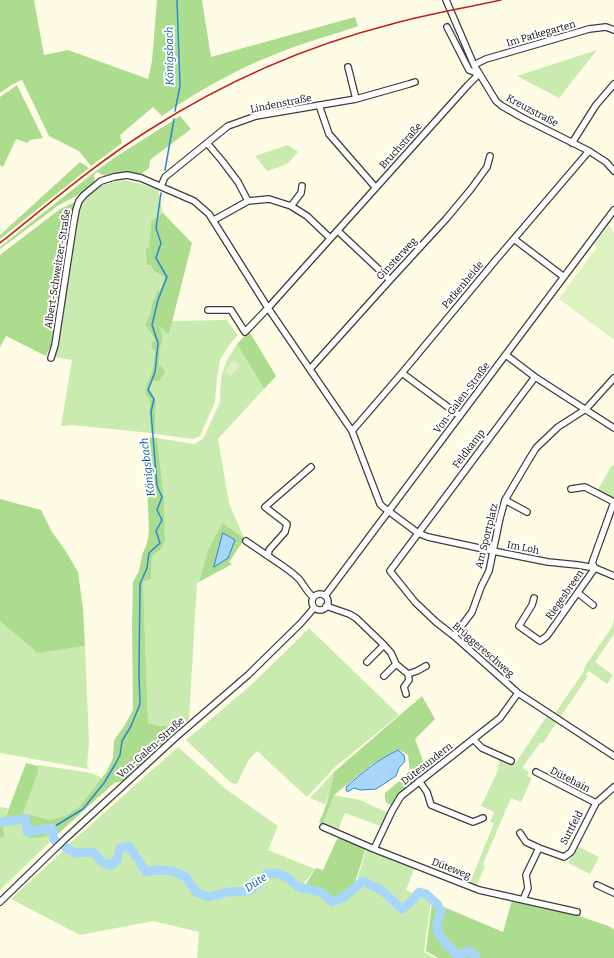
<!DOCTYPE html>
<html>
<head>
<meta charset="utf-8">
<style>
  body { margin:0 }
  canvas { display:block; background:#fffce6 }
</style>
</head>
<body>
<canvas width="614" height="958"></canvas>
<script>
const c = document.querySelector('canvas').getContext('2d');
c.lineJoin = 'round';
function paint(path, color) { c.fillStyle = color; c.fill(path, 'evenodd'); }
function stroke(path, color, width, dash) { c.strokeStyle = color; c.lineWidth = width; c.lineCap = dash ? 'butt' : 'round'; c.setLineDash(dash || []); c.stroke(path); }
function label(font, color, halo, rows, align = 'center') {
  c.font = font + ' Bitter,serif'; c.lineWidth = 4; c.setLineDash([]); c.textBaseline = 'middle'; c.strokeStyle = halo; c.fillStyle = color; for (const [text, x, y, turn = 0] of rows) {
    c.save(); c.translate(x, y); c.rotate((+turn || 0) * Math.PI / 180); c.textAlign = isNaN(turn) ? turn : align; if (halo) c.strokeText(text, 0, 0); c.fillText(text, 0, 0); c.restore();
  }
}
paint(new Path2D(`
  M597 50 559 98 517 76Z
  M288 145 298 152 287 164 267 171 255 156Z
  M123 180 158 188 163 213 151 221 150 245 149 248H146L151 265 154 271 164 276 162 285 159 291H157L155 297 153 300 151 308V312L145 325 155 341V350L153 369 145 389 146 395 150 400V406L149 410 151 433 72 425 61 426 72 360 54 357 58 345 78 212 82 203 86 197 103 185Z
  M227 320V321L238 335 229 345 220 360 217 377 215 402 200 436 193 439 155 434 156 401 150 389 159 366 160 348 163 339 158 323 166 333 169 334 172 321Z
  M237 344 264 389 218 439 229 503 244 538 222 523 208 550 199 582H197L189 720 182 725 159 726 148 723 143 582 151 579 152 556 161 549 165 541 164 497 157 438 194 444 203 439 220 402 221 377 226 362Z
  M612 465 614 466V500L597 491Z
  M614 618V634L595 662 613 675 607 684 589 671 586 674 588 676 543 743H540L522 768 529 772 527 776 532 778 521 802 511 798 483 864 485 866 476 887 469 885 494 823 490 822 494 812 481 806 498 770 499 758 514 765 547 716 552 718 584 671 585 666 612 627Z
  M0 621 38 652 85 646 89 742 87 765 89 769 0 753Z
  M309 628 399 715 335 767 307 797 257 751 248 761 237 784 231 783 186 740 250 686 281 656Z
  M178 747 227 790 278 826 268 850 315 869 303 885C295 884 289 874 281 871 276 869 269 870 264 871L251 886 224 889 207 894 197 889 188 875 173 868 157 867 147 868 131 844 118 846 115 859 112 863 105 861 93 850 75 851 68 845Z
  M39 765 91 773 102 778 80 806 67 815 50 820 23 813 38 773V766Z
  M334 772 331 791 325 804 310 798Z
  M334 795 360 800 389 813 383 827 345 813 337 832 323 824Z
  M0 807 8 808 6 816 0 818Z
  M8 823 24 824 43 837 59 833 0 890V839L5 836 3 828Z
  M577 846 599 857 590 874 568 863Z
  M367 848 415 867 406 890 415 894 408 902 401 906 383 888 363 878 356 883Z
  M128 849 145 874H167L184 880 193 894 209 901 230 896 248 894 259 888 267 877 277 876 289 882 298 890 320 894 333 904 345 900 363 883 381 892 401 912 412 906 420 896 431 901 424 952 435 958H197L199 932 153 921 80 935 11 899 64 850 74 856 92 855 102 866 114 869 120 862 123 851Z`), '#caebaf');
paint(new Path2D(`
  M0 0H34L44 55 68 50 148 79 152 61 157 0H202L211 57 355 17 358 26C336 34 313 40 291 48 245 65 201 88 162 116L153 107 120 135 122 143 91 166 79 151 49 136 22 80 13 84 0 93Z
  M17 85 43 138 30 140 27 143 16 139 3 167 0 165V97Z
  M180 116 191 129 150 160 149 168 141 174 123 172 105 176 97 172 94 175 95 183 82 194 78 195 59 205 0 249V247L96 171 114 158Z
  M80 162 89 168 0 239V235Z
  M75 202 68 221 51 345 46 356 6 336 0 347V255L60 209Z
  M163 213 192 243 169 334 166 333 159 325 163 339 160 348 159 366H162L165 372 159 381H153L150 389 156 401 155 434 151 433 149 410 150 406V400L146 395 145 389 153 369 155 350H153L151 344 155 340 145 325 151 312V308L153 300 155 297 157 291H159L162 285 164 277 154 271 151 265H147L146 248H149L150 245 149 241 150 238 151 221Z
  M249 331 276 376 264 389 237 344Z
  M145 437 157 438 164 497 165 541 161 549 152 556 151 579 143 582 148 723 159 726 182 725 179 731 123 781 114 783 59 833 43 837 30 838 24 824 8 823 3 828 5 836 0 839V818L6 816 26 763 38 766V773L23 813 50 820 67 815 80 806 107 771 113 758 114 740 125 725 133 710 132 624 133 582 139 571 142 555 147 543 149 531Z
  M0 499 41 510 52 532 65 550 78 572 83 609 85 646 38 653 0 621Z
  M222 523 244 538V540L229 562 232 564 199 582 208 550Z
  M422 696 435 719 415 739 427 772 401 793 393 806C386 803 384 801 385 793L410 772 408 755 398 749 371 765 334 795 323 824 319 822C327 806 331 790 334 772Z
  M341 837 366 848 353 889 344 897 332 902 321 892 304 887 316 868 323 870 337 839Z
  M512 900 576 915 611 927 614 930V958H438L426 951 432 902 503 932Z`), '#acdc8d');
paint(new Path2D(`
  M609 225 614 232V340L559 299 597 247 594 244Z
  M234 360 240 366 230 376 225 370Z`), '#def1c1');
const water = new Path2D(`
  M223 533 235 540 228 558 214 567Z
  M398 750 404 755 405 761 399 768 396 776 376 789 360 790 354 788 347 792 346 787C363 772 377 760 398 750Z`);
paint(water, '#a8d6fa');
stroke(water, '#2a87d5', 1);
stroke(new Path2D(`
  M175 111 180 86 177 0
  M165 170 174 119
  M52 828 83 809 104 783 116 763 120 755 122 741 131 726 140 704 139 675 140 584 147 568 149 553 160 543 156 531 162 520 157 510 162 497 157 486 151 412 154 399 148 390 155 372 158 343 152 325 158 300 167 277 156 258 161 243 156 228 161 193`), '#2a87d5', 1.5);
stroke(new Path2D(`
  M0 822 26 819 27 832 52 828 54 840 75 853 93 852 103 863 112 865 117 860 120 848 129 846 146 872 157 870 172 871 186 877 196 892 209 897 228 892 248 891 258 884 266 874 278 873 289 879 298 887 321 892 332 902 344 897 363 881 381 890 402 909 410 903 419 892 426 894 438 905 441 912C440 916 437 921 437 925 437 938 450 948 459 956L467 951 474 954 476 958`), '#a8d6fa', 9);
const minor = new Path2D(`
  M446 0 474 65 496 101 502 106 523 118 589 151 606 162 614 171
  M474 65 486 59 589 29 606 27 614 30
  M348 67 356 99
  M319 105 329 134 376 188
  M207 143 223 162 238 182 248 201
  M572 143 596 105 614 84
  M161 186 165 177 228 126 256 116 356 99 409 84 415 82
  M291 206 301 193 302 186
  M214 220 248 201 269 199 291 206 307 216 330 238
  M338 231 390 280
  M514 239 564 277
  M208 310H231L245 332 268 308 468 85 479 74 469 70 447 27
  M506 355 535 377 614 428
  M51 358 55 345 73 227 76 210 79 201 84 195 101 181 114 177 127 175 141 178 194 201 209 214 268 308 352 431 380 504 383 507 418 533 428 537 493 551 548 562 578 565 595 568 614 576
  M310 369 390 280 446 219 471 189 487 167 490 156
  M402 373 460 416
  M535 377 390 571 415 602 436 622 454 636 518 693 614 756
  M352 431 402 373 495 261 589 151
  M311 467 265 507 287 524 285 532 269 550 268 556C278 563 290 570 299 579 304 585 307 592 313 597
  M571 489 585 487 614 502
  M505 500 527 512
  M246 541 268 556
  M578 593 593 605
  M312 602a8 8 0 1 1 16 0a8 8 0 1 1-16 0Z
  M325 596 614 210
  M534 598 532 605 519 626 540 641 547 636 595 568 592 563 614 502
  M326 606 349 614 356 618 384 645 391 653 396 664 408 674 417 671 426 666
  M454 636 472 612 481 587 489 571 500 518 505 500 528 461 536 448 558 427 586 409 614 378
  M367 662 384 645
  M384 676 396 664
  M406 694 404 687 409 680 408 674
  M473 739 482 748 511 761
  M536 772 596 803
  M419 781 427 792 431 805 473 822 483 818
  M323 827 374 849 479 890 577 912
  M520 833 526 842 539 848 564 857 571 852 596 803 614 787
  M374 849 392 811 401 796 500 718 518 693
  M597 885 614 893
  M523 900 528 888 526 875 539 848
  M0 902 64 840 175 738 248 675 301 623 314 608`);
stroke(minor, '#3d3d3d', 8);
stroke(minor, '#fff', 5.5);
stroke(new Path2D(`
  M0 243C49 204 96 163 149 130 224 82 306 46 392 24 428 14 465 8 501 0`), '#c01d1b', 1.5);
label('10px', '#0a0a0a', '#fff', [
  ["Im Patkegarten",541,34,-16],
  ["Lindenstraße",281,104,-11],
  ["Kreuzstraße",532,111,28],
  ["Bruchstraße",401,146,-48],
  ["Ginsterweg",397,259,-47],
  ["Albert-Schweitzer-Straße",58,269,-81],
  ["Patkenheide",463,285,-50],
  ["Von-Galen-Straße",462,398,-53],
  ["Feldkamp",469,449,-53],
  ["Am Sportplatz",487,536,-76],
  ["Im Loh",523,548,11],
  ["Riegesbreen",565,595,-55],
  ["Brüggereschweg",483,650,41],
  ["Von-Galen-Straße",151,748,-42],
  ["Dütesundern",427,764,-38],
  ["Dütehain",570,780,27],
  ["Suttfeld",572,828,-62],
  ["Düteweg",451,869,21]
]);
label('italic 11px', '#0e58a1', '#fff', [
  ["Königsbach",170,56,-91],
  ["Königsbach",148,467,-97],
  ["Düte",256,883,-34]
]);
</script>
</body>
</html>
